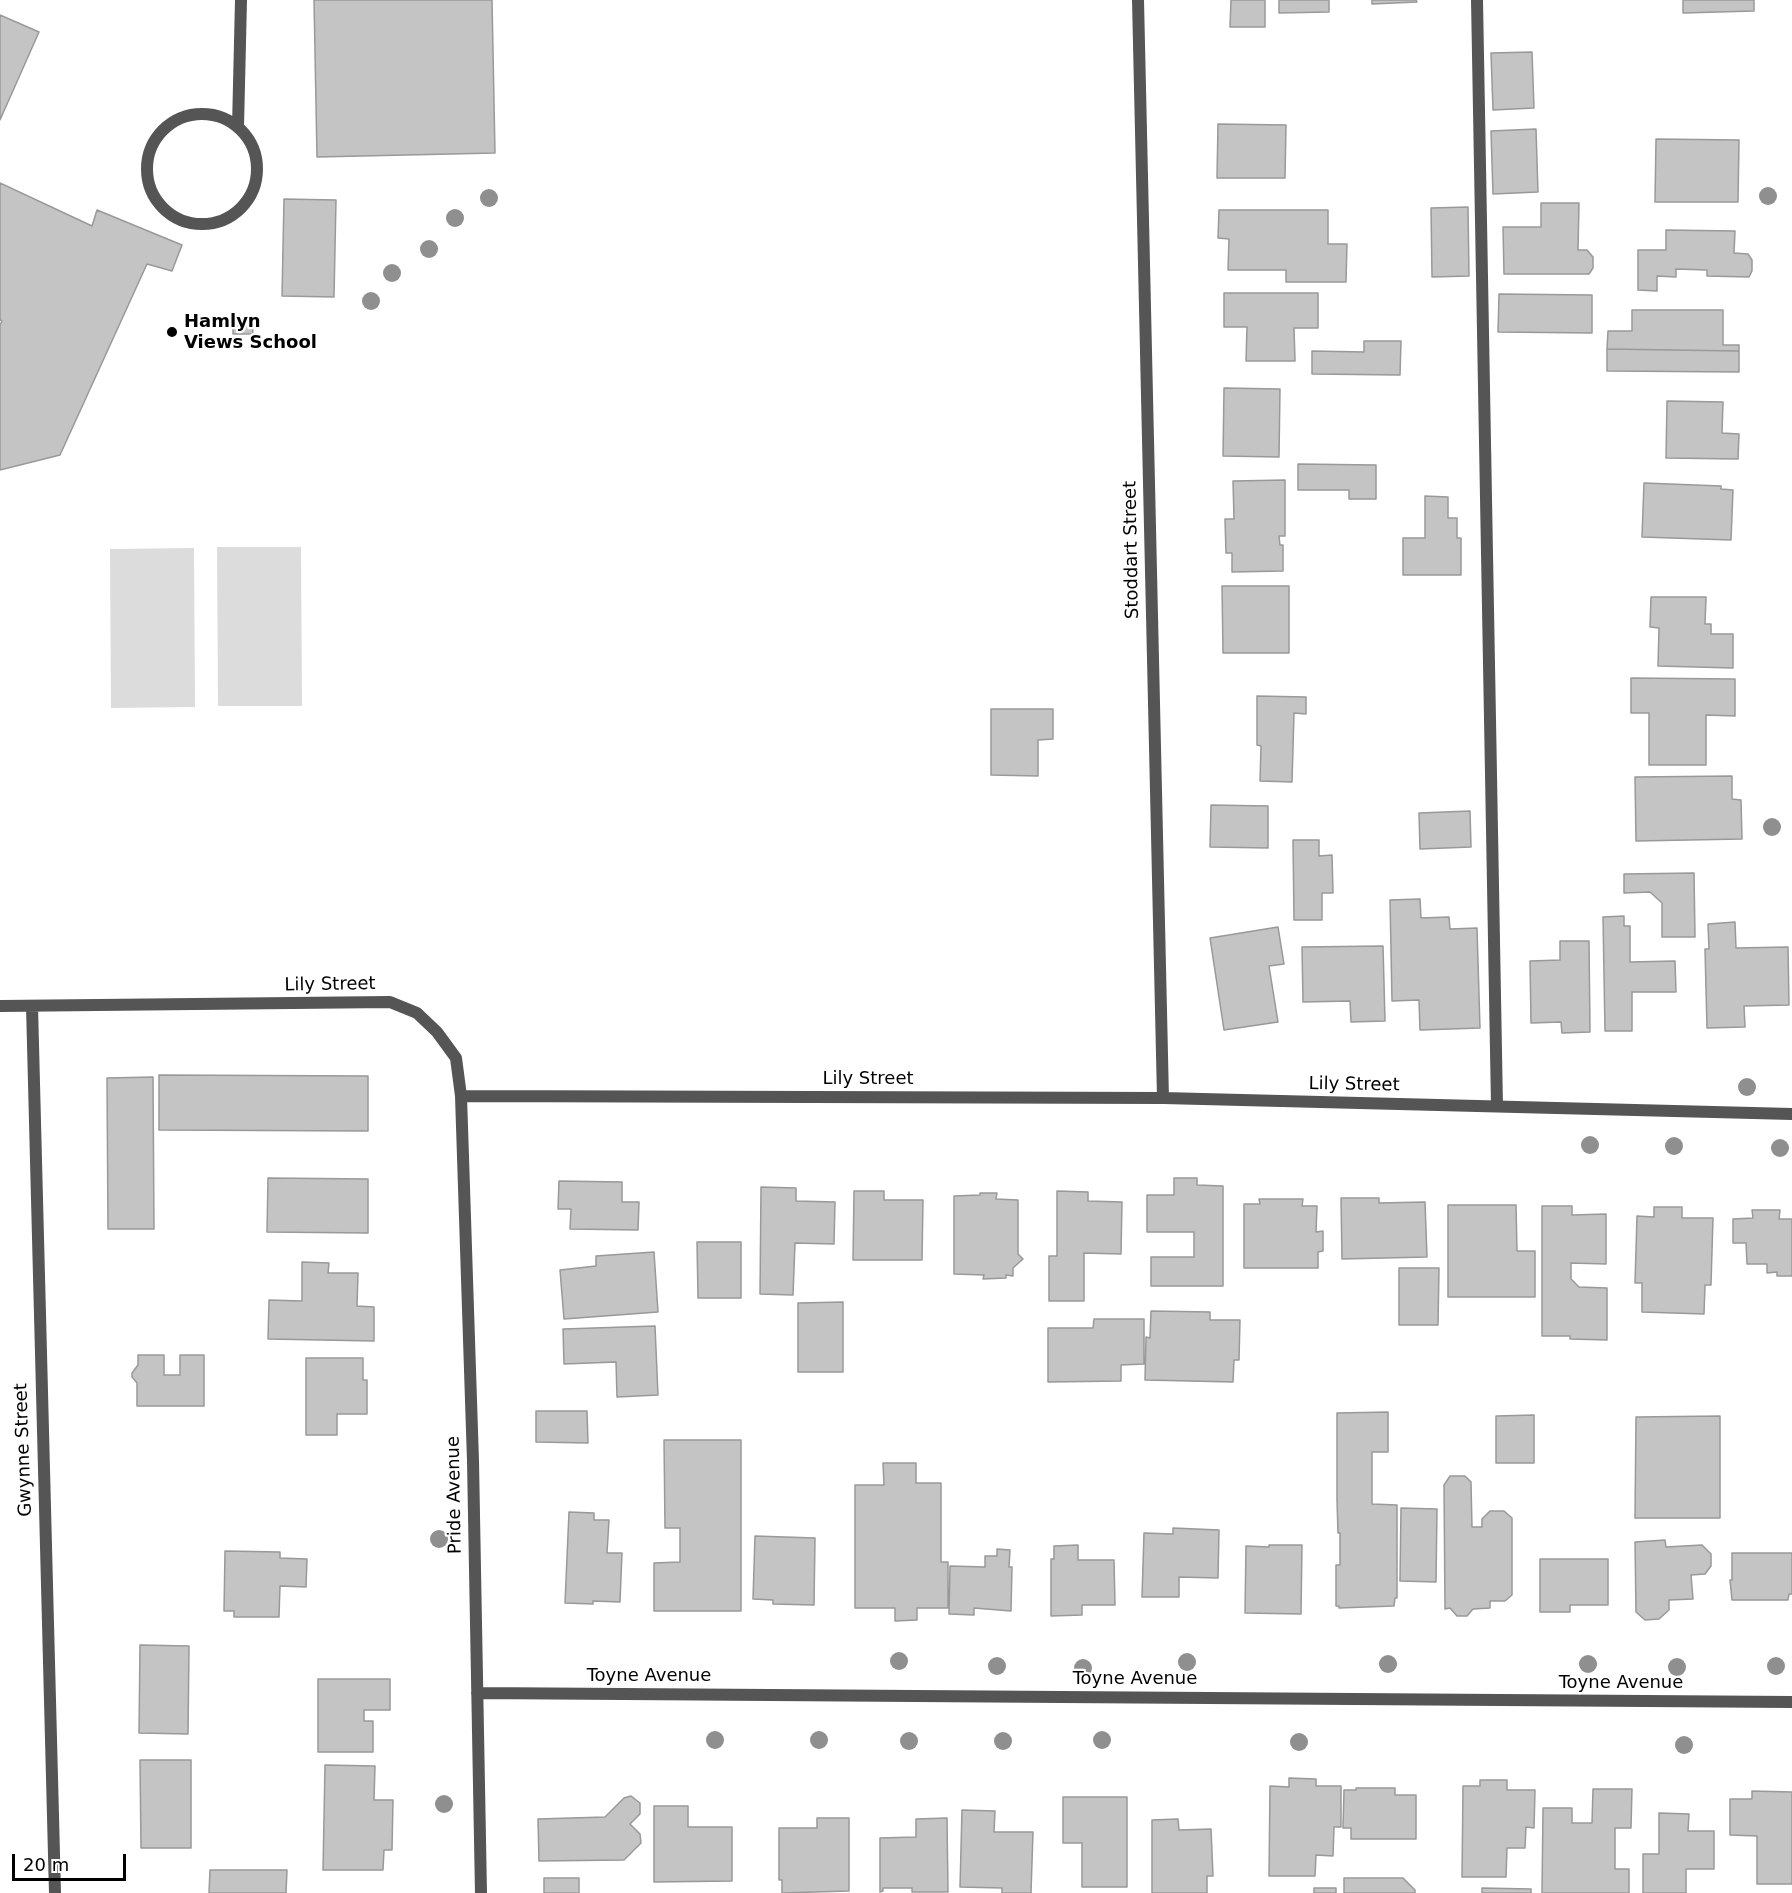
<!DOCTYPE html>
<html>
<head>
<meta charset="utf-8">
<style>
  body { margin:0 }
  #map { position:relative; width:1792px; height:1893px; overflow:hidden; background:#fff; font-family:"DejaVu Sans",sans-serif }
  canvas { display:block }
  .scale { position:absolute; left:12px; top:1854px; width:114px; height:27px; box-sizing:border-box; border:3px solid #000; border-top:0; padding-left:8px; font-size:18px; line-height:21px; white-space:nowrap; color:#000; -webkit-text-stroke:4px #fff; paint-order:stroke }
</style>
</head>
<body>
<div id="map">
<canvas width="1792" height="1893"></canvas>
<div class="scale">20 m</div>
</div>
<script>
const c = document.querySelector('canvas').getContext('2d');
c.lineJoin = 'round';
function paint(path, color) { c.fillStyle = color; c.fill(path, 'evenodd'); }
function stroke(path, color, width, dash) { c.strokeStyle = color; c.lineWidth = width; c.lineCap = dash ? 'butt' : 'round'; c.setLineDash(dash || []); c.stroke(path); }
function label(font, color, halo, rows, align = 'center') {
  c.font = font + ' "DejaVu Sans",sans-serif'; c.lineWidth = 4.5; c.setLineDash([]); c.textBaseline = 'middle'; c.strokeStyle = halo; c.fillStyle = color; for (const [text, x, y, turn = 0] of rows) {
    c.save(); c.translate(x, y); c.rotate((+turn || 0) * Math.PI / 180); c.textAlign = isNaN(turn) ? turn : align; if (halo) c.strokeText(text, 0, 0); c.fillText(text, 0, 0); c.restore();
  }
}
paint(new Path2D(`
  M217 547H301L302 706H218Z
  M194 548 195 707 111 708 110 549Z`), '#dcdcdc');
const building = new Path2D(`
  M314 0H492L495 153 317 157Z
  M1231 0H1265V27H1230Z
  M1279 0H1329V12L1279 13Z
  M1372 0H1416L1417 2 1372 4Z
  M1683 0H1754V11L1683 13Z
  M0 15 39 32 0 120Z
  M1532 52 1534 108 1493 110 1491 53Z
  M1218 124 1286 125 1285 178H1217Z
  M1536 129 1538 192 1493 194 1491 131Z
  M1656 139 1739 140 1738 202H1655Z
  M0 183 92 226 97 210 182 245 172 271 147 264 60 455 0 470V325L2 321 0 320Z
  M284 199 336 200 334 297 282 296Z
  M1541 203H1579L1578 250H1587L1593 257V268L1589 274H1504L1503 227H1541Z
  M1468 207 1469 276 1432 277 1431 208Z
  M1219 210H1328V244H1347L1346 282H1286V270H1228L1229 239 1218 238Z
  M1666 230 1735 231 1734 253 1748 254 1752 260V271L1749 277 1707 276V270L1676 269V277L1657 276V291L1638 290V250H1666Z
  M1224 293H1318V328H1294L1295 361H1246L1247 327H1224Z
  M1499 294 1592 295V333L1498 332Z
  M1632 310H1723V345H1739V351L1607 349 1608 331H1632Z
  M233 320H252L253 334H233Z
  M1364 341H1401L1400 375 1312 374V351L1364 352Z
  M1607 349 1739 351V372L1607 371Z
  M1224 388 1280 389 1279 457 1223 456Z
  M1667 401 1723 402 1722 433 1739 434 1738 459 1666 458Z
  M1298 464 1376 465V499H1349V490H1298Z
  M1285 480V536H1279L1280 545H1283V571L1232 572V553H1226L1225 519H1234L1233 481Z
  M1644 483 1721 486V489L1733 490 1731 540 1642 537Z
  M1425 496 1448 497V518H1457V538H1461V575H1403V538H1425Z
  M1222 586H1289V653H1223Z
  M1651 597H1706L1705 624H1711V634H1733V668L1658 666 1659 628 1650 627Z
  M1631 678 1735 679V716L1706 715V765H1649V713H1631Z
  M1257 696 1306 697V714L1294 713 1292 782 1260 781 1261 746 1257 745Z
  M991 709H1053V739L1038 740V776L991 775Z
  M1732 776V799L1741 800 1742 839 1636 841 1635 777Z
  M1211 805 1268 806V848L1210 847Z
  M1470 811 1471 847 1420 849 1419 813Z
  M1293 840H1319V856L1332 855 1333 893H1322V920H1294Z
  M1694 873 1695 937H1662V903L1650 892 1624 893V874Z
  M1420 899 1421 918 1449 917 1450 929 1477 928 1480 1028 1420 1030 1419 1000 1392 1001 1390 900Z
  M1624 916V926H1630V962L1675 961 1676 992H1632V1031H1605L1603 917Z
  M1735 922 1736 948 1788 947 1789 1005 1744 1006 1745 1027 1707 1028 1705 949H1709L1708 924Z
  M1278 927 1284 964 1269 966 1278 1022 1224 1030 1210 938Z
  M1560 941H1589L1590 1032 1562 1033 1561 1022 1531 1023 1530 961 1560 960Z
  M1383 946 1385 1021 1351 1022 1350 1001 1303 1002 1302 947Z
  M159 1075 368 1076V1131L159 1130Z
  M153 1077 154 1229H108L107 1078Z
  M268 1178 368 1179V1233L267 1232Z
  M1174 1178H1197V1185L1223 1186V1286H1151V1257H1194V1232H1147V1195H1174Z
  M559 1181 622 1182V1202H639L638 1230 570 1229 571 1209H558Z
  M761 1187 796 1188V1201L835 1202 834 1244 795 1243 793 1295 760 1294Z
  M854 1191H884V1200H923L922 1260H853Z
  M1057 1191 1088 1192V1201L1122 1202 1121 1254 1084 1253V1301H1049V1256H1057Z
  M980 1193H997L996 1199 1018 1200V1254L1023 1259 1013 1268V1276L1006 1275V1278L983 1279 984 1275 954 1274V1196L980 1195Z
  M1341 1198H1379V1203L1425 1202 1427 1257 1342 1259Z
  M1259 1199H1303L1302 1206H1317L1316 1232 1323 1231V1251L1318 1252V1268H1244V1204H1260Z
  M1448 1205H1516L1517 1251H1535V1297H1448Z
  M1542 1206H1572V1215L1606 1214V1264L1571 1263V1279L1579 1287 1607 1288V1340L1570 1339V1336H1542Z
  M1654 1207H1682V1218H1713L1711 1285H1705L1704 1314 1642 1312V1283H1635L1637 1216 1654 1217Z
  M1752 1210H1780L1779 1219H1792V1276H1777V1272L1767 1273V1264H1747L1746 1243H1733V1219L1753 1218Z
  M697 1242H741V1298H698Z
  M654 1252 658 1312 564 1319 560 1270 596 1266V1256Z
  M302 1262 329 1263 328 1273H358L357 1306 374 1307V1341L268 1339 269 1300 302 1301Z
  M1399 1268H1439L1438 1325H1399Z
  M843 1302V1372H798V1303Z
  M1151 1311 1210 1312V1320H1240L1239 1360H1234L1233 1382 1145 1380 1146 1337 1150 1338Z
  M1094 1319H1144V1364L1121 1365V1381L1048 1382V1328H1093Z
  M655 1326 658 1395 617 1397 616 1362 564 1364 563 1329Z
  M138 1355H164V1375H180V1355H204V1406H137V1383L132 1377V1373L138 1365Z
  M306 1358H363V1380H367V1414H337V1435H306Z
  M536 1411H587L588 1443 536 1442Z
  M1388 1412V1452H1372V1504L1397 1505V1598H1395L1394 1606 1339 1608V1606H1336V1565H1340V1533H1338L1337 1500V1413Z
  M1534 1415V1463H1496V1416Z
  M1720 1416V1518H1635L1636 1417Z
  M664 1440H741V1611H654V1563L680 1562V1528H665Z
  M883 1463H916V1483H941V1562H948V1608H917V1620L895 1621V1608H855V1485H884Z
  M1450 1476H1465L1471 1482 1472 1527H1482V1519L1490 1511H1504L1512 1518V1595L1505 1601H1490V1608L1473 1609 1467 1616H1457L1450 1608 1445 1609 1444 1485Z
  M1401 1508 1437 1509 1436 1582 1400 1581Z
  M569 1512 594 1513V1520H609L607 1553H622L620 1602 593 1601V1604L565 1603Z
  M1173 1528 1219 1530 1218 1578 1179 1577V1597H1142L1144 1533 1173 1534Z
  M755 1536 815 1538 814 1605 773 1604V1600L753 1599Z
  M1665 1540 1666 1547 1702 1545 1711 1554V1566L1705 1574 1691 1575 1693 1599 1669 1600V1610L1659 1619 1645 1620 1636 1612 1635 1542Z
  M1078 1545V1560H1114L1115 1605H1082V1615L1051 1616V1559H1054V1546Z
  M1269 1545H1302L1301 1614 1245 1613 1246 1546 1269 1547Z
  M997 1549 1010 1550 1009 1567H1012L1011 1611 974 1608V1615L949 1614 950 1566 985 1567V1556H997Z
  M225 1551 280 1552V1558L307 1559 306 1587 280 1586 279 1617H234V1611H224Z
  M1732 1553H1792V1594H1789L1788 1600H1732L1730 1580H1732Z
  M1540 1559H1608V1605H1570V1612H1540Z
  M140 1645 189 1646 188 1734 139 1733Z
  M318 1679H390V1710H364V1721H373V1752H318Z
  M140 1760H191V1848H141Z
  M325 1765 375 1766 374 1800H393L392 1850H384L383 1870H323Z
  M1289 1778 1316 1779V1786H1341V1827H1334L1333 1856 1316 1855 1315 1876H1269L1270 1786 1289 1787Z
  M1480 1780H1507V1790H1535L1534 1828 1526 1827 1525 1848H1507L1506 1877H1462L1463 1786H1480Z
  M1356 1788H1395V1795H1416V1839H1351V1828H1343L1344 1790H1356Z
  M1593 1789H1632L1631 1828H1615V1869H1629V1893H1542L1543 1808H1572V1823H1592Z
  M1752 1791 1792 1792V1884H1757V1836L1730 1835V1799H1752Z
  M631 1796 640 1803V1814L630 1824 640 1834 641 1843 624 1860 539 1861 538 1819 605 1817 624 1798Z
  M1063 1797H1127V1887H1082V1843H1063Z
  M654 1806H688V1827H732V1881L654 1882Z
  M962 1810 995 1811 994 1832H1033L1031 1893H1002V1888L960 1887Z
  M1659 1813 1689 1814 1688 1831H1714V1869H1686V1893H1643V1854H1659Z
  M817 1818H849V1891L782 1893V1880H779V1828H817Z
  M947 1818 948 1892H912V1888H883V1891L880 1892V1838L916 1837V1819Z
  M1178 1819 1179 1830 1211 1829 1213 1876H1207V1893H1152V1820Z
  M210 1870H287L286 1893H209Z
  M544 1878H579V1893H544Z
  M1344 1878H1403L1415 1890V1893H1344Z
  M1314 1888H1336V1893H1314Z
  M1482 1888 1531 1889V1893H1482Z`);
paint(building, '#c4c4c4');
stroke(building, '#999', 1.5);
stroke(new Path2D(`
  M1477 0 1497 1106
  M147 169a55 55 0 1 1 110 0a55 55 0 1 1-110 0Z
  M238 127 241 0`), '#555', 12);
stroke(new Path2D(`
  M1138 0 1163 1098
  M0 1006 390 1002 417 1013 437 1032 456 1058 461 1096 1163 1098 1792 1114
  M32 1006 55 1893
  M461 1096 473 1461 481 1893
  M477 1693 1792 1702`), '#555', 12);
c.fillStyle = '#8f8f8f';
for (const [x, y] of [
  [1768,196],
  [489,198],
  [455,218],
  [429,249],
  [392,273],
  [371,301],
  [1772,827],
  [1747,1087],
  [1590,1145],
  [1674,1146],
  [1780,1148],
  [439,1539],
  [899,1661],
  [1187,1662],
  [1388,1664],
  [1588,1664],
  [997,1666],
  [1776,1666],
  [1677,1667],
  [1083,1668],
  [715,1740],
  [819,1740],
  [1102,1740],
  [909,1741],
  [1003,1741],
  [1299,1742],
  [1684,1745],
  [444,1804]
]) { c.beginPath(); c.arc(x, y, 9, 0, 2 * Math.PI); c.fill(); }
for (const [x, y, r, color] of [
  [172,332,6,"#000"]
]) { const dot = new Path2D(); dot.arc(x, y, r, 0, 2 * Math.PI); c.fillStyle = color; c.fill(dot); stroke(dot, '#fff', 2); }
label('bold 18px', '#000', '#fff', [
  ["Hamlyn",184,322],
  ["Views School",184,343]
], 'left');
label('18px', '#000', '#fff', [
  ["Stoddart Street",1132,550,-91],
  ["Lily Street",330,985,-1],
  ["Lily Street",868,1079],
  ["Lily Street",1354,1085,1],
  ["Gwynne Street",24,1450,-92],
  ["Pride Avenue",455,1495,-91],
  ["Toyne Avenue",649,1676],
  ["Toyne Avenue",1135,1679],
  ["Toyne Avenue",1621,1683]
]);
</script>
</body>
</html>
